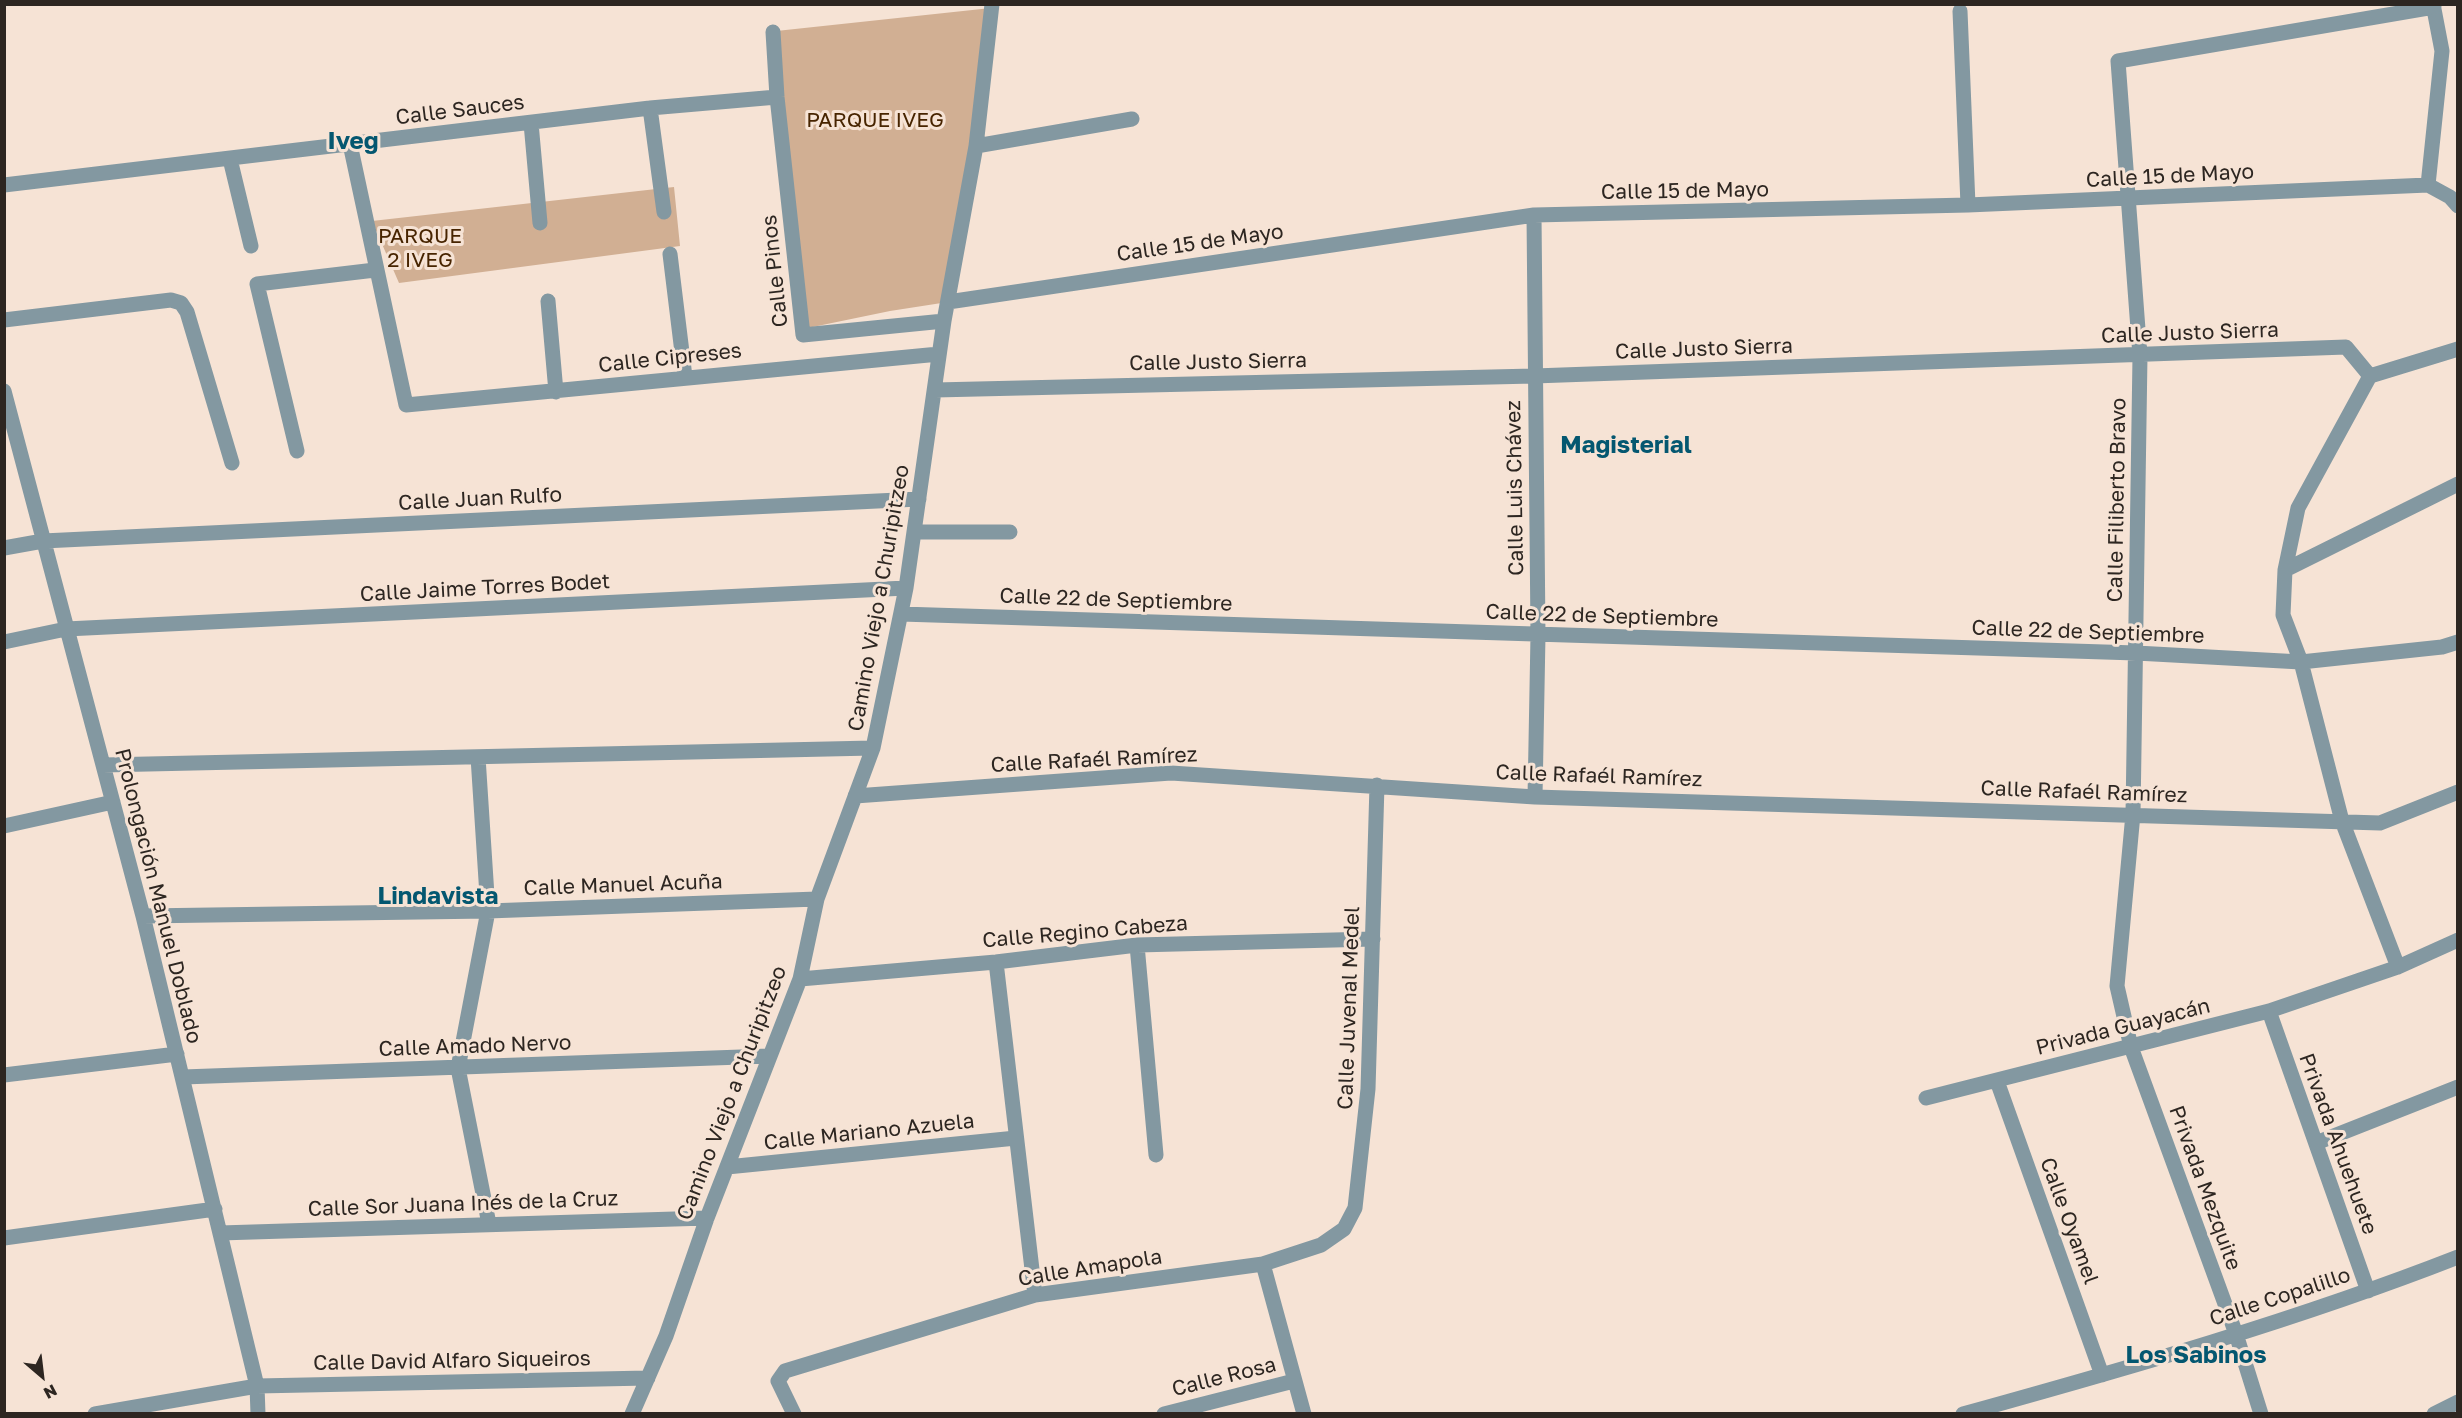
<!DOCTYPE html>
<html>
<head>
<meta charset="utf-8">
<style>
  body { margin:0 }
  #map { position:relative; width:2462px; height:1418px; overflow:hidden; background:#f6e3d5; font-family:"Golos Text",sans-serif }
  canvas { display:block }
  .frame { position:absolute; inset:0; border:6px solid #2d2621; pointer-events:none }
  .north { position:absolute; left:12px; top:1346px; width:60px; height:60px; -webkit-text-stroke:4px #f6e3d5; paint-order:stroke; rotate:152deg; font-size:16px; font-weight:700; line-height:24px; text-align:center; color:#2d2621 }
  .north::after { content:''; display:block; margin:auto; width:21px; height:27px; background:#2d2621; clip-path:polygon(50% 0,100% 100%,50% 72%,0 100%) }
</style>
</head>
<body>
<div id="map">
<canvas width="2462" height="1418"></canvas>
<div class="frame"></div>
<div class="north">N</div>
</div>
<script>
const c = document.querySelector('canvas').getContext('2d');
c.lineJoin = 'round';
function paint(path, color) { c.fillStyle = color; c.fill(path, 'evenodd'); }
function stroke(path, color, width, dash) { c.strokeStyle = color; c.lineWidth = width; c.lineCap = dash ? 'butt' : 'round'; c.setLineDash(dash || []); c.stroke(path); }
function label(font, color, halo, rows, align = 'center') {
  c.font = font + ' "Golos Text",sans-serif'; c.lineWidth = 6; c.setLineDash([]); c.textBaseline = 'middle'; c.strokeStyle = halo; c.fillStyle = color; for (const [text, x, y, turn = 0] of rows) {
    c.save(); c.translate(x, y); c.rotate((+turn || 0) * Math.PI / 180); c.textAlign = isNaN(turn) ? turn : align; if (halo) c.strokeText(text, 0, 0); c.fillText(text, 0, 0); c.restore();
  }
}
paint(new Path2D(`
  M991 8 948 302 890 311 798 330 767 32Z
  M674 187 680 246 399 283 372 221Z`), '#d1af93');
stroke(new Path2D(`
  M1960 11 1968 205
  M773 32 777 97 803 335 944 321
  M650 108 664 212
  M531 123 540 223
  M350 144 406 405C584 389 761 370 939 354
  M976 146 1132 119
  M230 159 251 246
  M4 185 650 108 777 97
  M2428 185 2442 51 2433 4
  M2428 185 2450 197 2458 206
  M1534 215 1538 635 1535 797
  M670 254 685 377
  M548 301 556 392
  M948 302 1534 215 1968 205 2428 185
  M4 320 171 300 181 303 187 312 232 463
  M2370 376 2298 508 2285 570 2283 615 2301 662 2342 821 2398 967
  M2370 376 2458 349
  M935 390 1534 376 2346 347 2370 376
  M4 391 143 916 257 1386 258 1414
  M297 451 257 284 375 270
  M914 532H1010
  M4 548 43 541 919 499
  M2285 570 2458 484
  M901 614 2136 653 2301 662 2442 647 2458 642
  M4 642 66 629 906 588
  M478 757 488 911 458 1068 489 1224
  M103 765 873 748
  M855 796 1171 773 1535 797 2380 823 2458 792
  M4 826 113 802
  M143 916 488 911 817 899
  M1137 945 1156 1155
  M996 962 1035 1295
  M800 979 996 962 1137 945 1373 939
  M2269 1011 2368 1291
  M4 1075 177 1054
  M183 1077 769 1056
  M1997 1081 2102 1375
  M1926 1098 2269 1011 2398 967 2458 940
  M2316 1143 2458 1087
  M727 1167 1016 1138
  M220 1233 707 1218
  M4 1238 215 1209
  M1263 1264 1304 1414
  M95 1414 257 1386 648 1378
  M632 1414 666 1336 707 1218 800 979 817 899 873 748 906 588 944 321 976 146 992 4
  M794 1414 778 1381 785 1371 1035 1295 1263 1264 1321 1245 1344 1229 1355 1208 1368 1089 1377 785
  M1164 1414 1294 1381
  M1963 1414C2129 1368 2297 1320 2458 1257
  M2261 1414 2236 1334 2131 1047 2117 986 2133 814 2140 356 2118 61 2434 7
  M2434 1414 2458 1402`), '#8398a1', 15);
label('21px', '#2d2621', '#f6e3d5', [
  ["Calle Sauces",460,110,-7],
  ["Calle 15 de Mayo",2170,176,-3],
  ["Calle 15 de Mayo",1685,191,-1],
  ["Calle 15 de Mayo",1200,243,-8],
  ["Calle Pinos",775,271,-96],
  ["Calle Justo Sierra",2190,333,-2],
  ["Calle Justo Sierra",1704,349,-2],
  ["Calle Cipreses",670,358,-6],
  ["Calle Justo Sierra",1218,362,-1],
  ["Calle Luis Chávez",1515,488,-91],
  ["Calle Juan Rulfo",480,499,-3],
  ["Calle Filiberto Bravo",2117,500,-89],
  ["Calle Jaime Torres Bodet",485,588,-3],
  ["Camino Viejo a Churipitzeo",879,598,-80],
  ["Calle 22 de Septiembre",1116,600,2],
  ["Calle 22 de Septiembre",1602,616,2],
  ["Calle 22 de Septiembre",2088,632,2],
  ["Calle Rafaél Ramírez",1094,760,-3],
  ["Calle Rafaél Ramírez",1599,776,2],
  ["Calle Rafaél Ramírez",2084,792,2],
  ["Calle Manuel Acuña",623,885,-2],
  ["Prolongación Manuel Doblado",158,896,76],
  ["Calle Regino Cabeza",1085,932,-5],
  ["Calle Juvenal Medel",1349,1008,-88],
  ["Privada Guayacán",2123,1027,-14],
  ["Calle Amado Nervo",475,1046,-2],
  ["Camino Viejo a Churipitzeo",732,1093,-69],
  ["Calle Mariano Azuela",869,1132,-6],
  ["Privada Ahuehuete",2338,1144,70],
  ["Privada Mezquite",2205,1188,70],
  ["Calle Sor Juana Inés de la Cruz",463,1204,-2],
  ["Calle Oyamel",2069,1221,70],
  ["Calle Amapola",1090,1268,-9],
  ["Calle Copalillo",2280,1297,-18],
  ["Calle David Alfaro Siqueiros",452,1361,-1],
  ["Calle Rosa",1224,1377,-14]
]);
label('21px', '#472400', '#f6e3d5', [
  ["PARQUE IVEG",875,120],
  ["PARQUE",420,236],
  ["2 IVEG",420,260]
]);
label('bold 24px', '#045770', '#f6e3d5', [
  ["Iveg",353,141],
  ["Magisterial",1626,445],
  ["Lindavista",438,896],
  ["Los Sabinos",2196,1355]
]);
</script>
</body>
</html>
